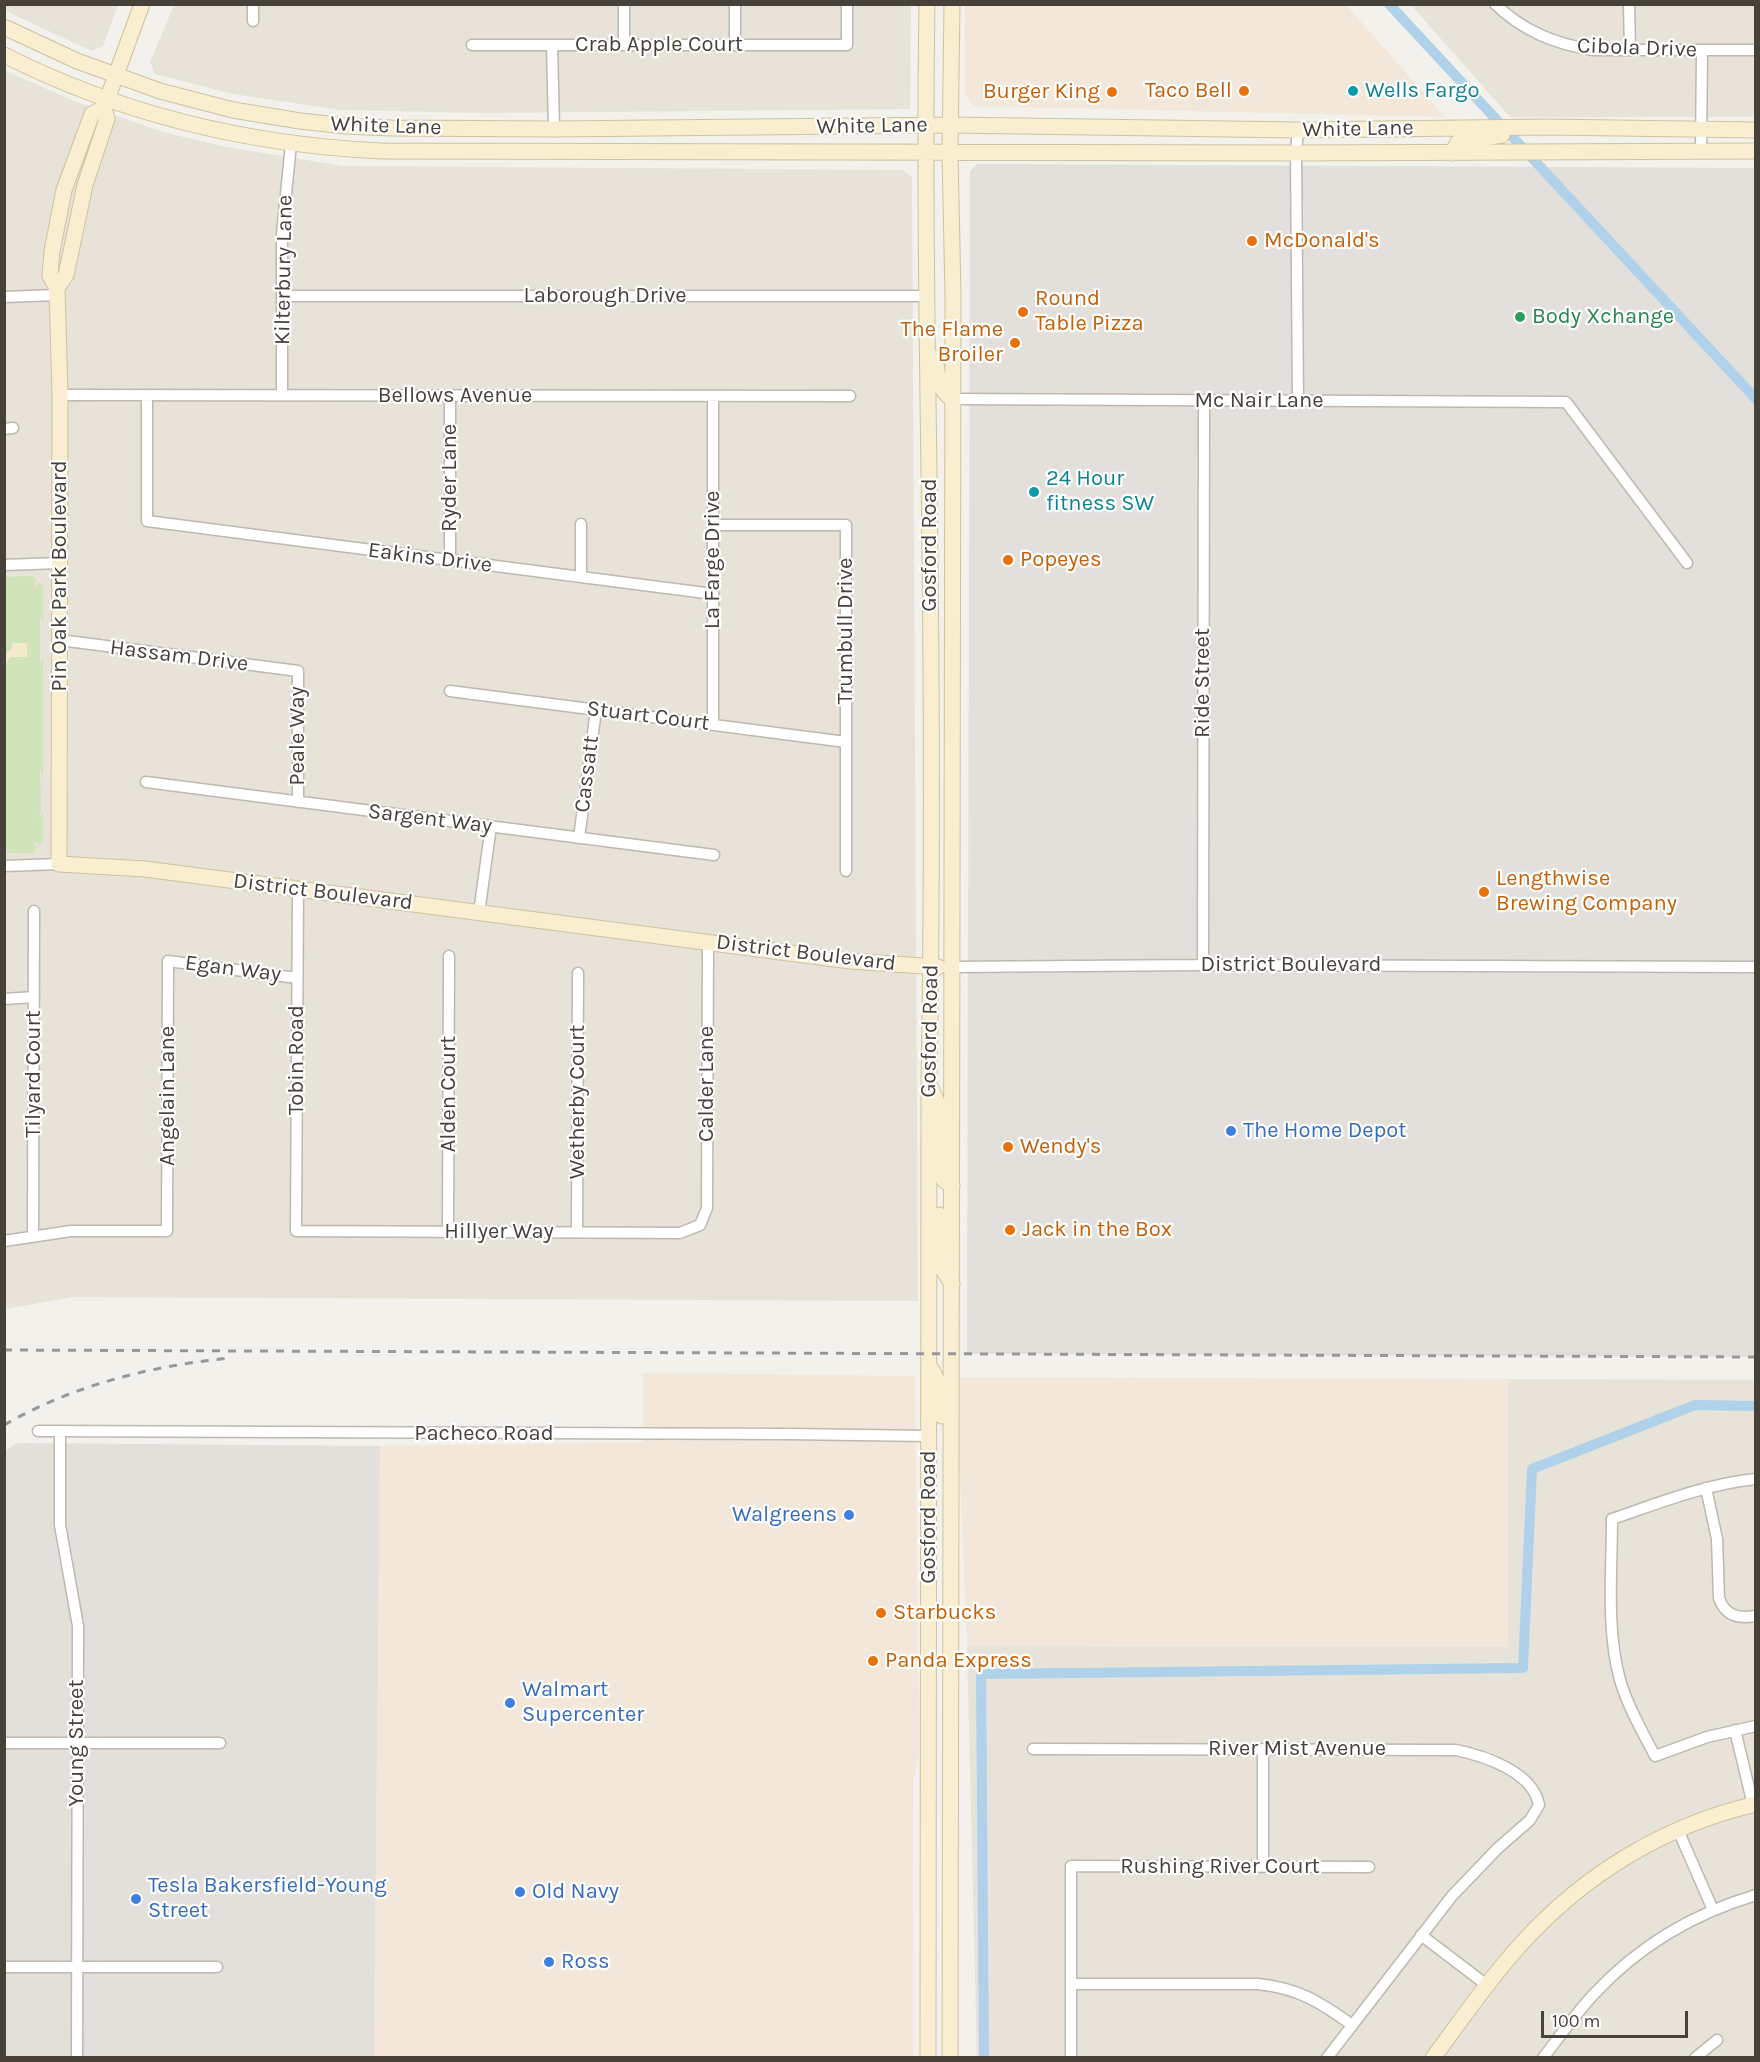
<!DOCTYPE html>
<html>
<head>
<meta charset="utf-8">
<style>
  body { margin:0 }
  #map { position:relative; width:1760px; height:2062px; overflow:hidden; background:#f3f1eb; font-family:Karla,sans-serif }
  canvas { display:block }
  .frame { position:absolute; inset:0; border:6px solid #474239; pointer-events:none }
  .scale { position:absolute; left:1541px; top:2011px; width:147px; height:27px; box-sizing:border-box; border:3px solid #474239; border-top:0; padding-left:8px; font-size:18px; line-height:21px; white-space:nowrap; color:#474239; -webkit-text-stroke:4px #fff; paint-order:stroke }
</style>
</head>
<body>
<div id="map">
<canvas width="1760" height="2062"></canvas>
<div class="frame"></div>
<div class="scale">100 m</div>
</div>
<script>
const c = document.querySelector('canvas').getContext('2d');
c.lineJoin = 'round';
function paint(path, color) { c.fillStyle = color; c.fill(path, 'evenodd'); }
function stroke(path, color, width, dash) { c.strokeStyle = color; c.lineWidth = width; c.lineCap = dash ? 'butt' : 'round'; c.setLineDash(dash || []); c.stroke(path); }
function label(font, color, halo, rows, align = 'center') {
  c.font = font + ' Karla,sans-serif'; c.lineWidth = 4.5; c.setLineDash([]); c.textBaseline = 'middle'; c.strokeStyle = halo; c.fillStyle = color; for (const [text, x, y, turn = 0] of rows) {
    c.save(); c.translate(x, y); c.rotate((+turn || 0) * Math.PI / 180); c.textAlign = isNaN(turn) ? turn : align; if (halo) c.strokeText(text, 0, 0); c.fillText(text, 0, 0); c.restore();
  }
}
paint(new Path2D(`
  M5 4H118V5L103 46 92 51 12 14 5 10Z
  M174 5H911L910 109 490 113 341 110 233 94 155 74 150 62Z
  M1411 5H1755V117H1510Z
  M4 70 74 101 166 133 227 147 343 166 903 170 912 177 918 1301 73 1297 5 1309Z
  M1508 1379 1755 1380V2057H977L967 1646 1508 1647Z`), '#e7e3d9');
paint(new Path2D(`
  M1345 4 1445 117 974 106 965 94V5Z
  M643 1373 915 1376 919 1752 913 1782V2057L374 2058 380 1446 643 1442Z
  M956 1377 1508 1379V1647L967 1646Z`), '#f2e7d9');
paint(new Path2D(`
  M977 164 1755 168V1357L967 1354 970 171Z
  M18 1443 380 1446 374 2057 5 2058V1450Z`), '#e3e0dc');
paint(new Path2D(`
  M33 576 37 581 34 584 36 586 39 583 43 585V622L40 615V667L43 657V778L40 767 41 809 39 818 43 812V841L39 845 36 842 34 844 37 847 33 853H5L10 849 5 850V577Z`), '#d0e3b9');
paint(new Path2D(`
  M12 643H27V657H11L5 664V670V655L12 648Z`), '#f3eacc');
stroke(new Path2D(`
  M1389 4 1756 399
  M984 2058 981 1674 1523 1668 1532 1469 1695 1405 1756 1406`), '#afd1e9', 10);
const street = new Path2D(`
  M1495 4C1523 31 1555 44 1593 50H1756
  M1629 4 1630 50
  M253 21V4
  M472 45H847V4
  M552 45 554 129
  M624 45V4
  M735 45V4
  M1701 151 1702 50
  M282 296H927
  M4 297 57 295
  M60 395 850 396
  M147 395V521L713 594
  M282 395V233L291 144
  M952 399 1566 402 1687 563
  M1298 402 1296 153 1298 130
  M4 429 13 428
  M713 525H846V871
  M450 560V396
  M4 565 60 563
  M581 577V524
  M60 640 298 671V802
  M450 691 846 742
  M713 725V396
  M146 782 714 855
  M579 838 596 710
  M4 866 59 864
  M298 889 296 1231 680 1233 700 1225 707 1208 708 942
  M479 913 491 826
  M1203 965 1204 401
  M952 967 1203 965 1756 967
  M4 999 34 997
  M448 1232 449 956
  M577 1232 578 973
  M33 1236 34 911
  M4 1241 71 1231H167L168 961 297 978
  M38 1431 787 1434 929 1436
  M60 1431V1525L78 1626 77 2058
  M1756 1479C1706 1484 1659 1503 1612 1519 1612 1572 1606 1629 1620 1680 1628 1707 1642 1731 1655 1756L1707 1737 1756 1726
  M1706 1488 1717 1539 1719 1598C1725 1616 1738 1619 1756 1616
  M1735 1730 1753 1805
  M4 1743H220
  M1033 1749 1456 1750C1485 1756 1533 1772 1539 1805L1530 1820 1497 1849 1452 1896 1327 2058
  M1263 1749V1867
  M1678 1830 1713 1910
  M1421 1935 1488 1986
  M4 1967H217
  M1071 1984H1258C1298 1988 1320 2002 1352 2025
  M1071 2058V1866L1369 1867
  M1543 2058C1560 2036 1576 2013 1595 1993 1639 1946 1695 1913 1756 1895
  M1695 2058 1717 2040`);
const secondary = new Path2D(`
  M927 4C924 189 928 373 930 557 932 732 932 908 929 1083L928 2058
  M4 27 77 61 160 91 233 110 300 121 346 126 391 128 554 129 951 125 1298 130 1547 127 1756 130
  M4 55C123 115 249 145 382 151L1296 153 1756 151
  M104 108 92 114 64 190 52 251 50 276 57 288 60 395 59 864 145 869 850 961 938 967
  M1452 153 1458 142 1502 135
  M57 288 66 275 85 185 107 119 104 108 142 4
  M935 358C938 374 937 389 952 399
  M931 1088 940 1109 941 1170 944 1180 952 1186
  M939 1215V1263L952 1284
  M932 1370 941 1389 942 1416
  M950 2058 953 296 950 153 952 4
  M1433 2058C1462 2019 1490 1978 1523 1942 1585 1874 1665 1825 1756 1804`);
stroke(street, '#beb8ae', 13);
stroke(secondary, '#cec2a0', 17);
stroke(street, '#fff', 10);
stroke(secondary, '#f9eed0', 15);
stroke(new Path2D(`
  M4 1350 1756 1357
  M4 1425C74 1385 150 1366 230 1358`), '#989898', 3, [8, 8]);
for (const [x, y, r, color] of [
  [1244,91,6,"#e8710a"],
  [1353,91,6,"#0f9aa8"],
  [1112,92,6,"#e8710a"],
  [1252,241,6,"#e8710a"],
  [1023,312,6,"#e8710a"],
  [1520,317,6,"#2e9e5b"],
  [1015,343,6,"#e8710a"],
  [1034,492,6,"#0f9aa8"],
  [1008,560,6,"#e8710a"],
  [1484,892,6,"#e8710a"],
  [1231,1131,6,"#3f7fe0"],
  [1008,1147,6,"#e8710a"],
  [1010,1230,6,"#e8710a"],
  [849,1515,6,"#3f7fe0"],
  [881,1613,6,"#e8710a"],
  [873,1661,6,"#e8710a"],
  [510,1703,6,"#3f7fe0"],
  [520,1892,6,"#3f7fe0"],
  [136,1899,6,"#3f7fe0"],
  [549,1962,6,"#3f7fe0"]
]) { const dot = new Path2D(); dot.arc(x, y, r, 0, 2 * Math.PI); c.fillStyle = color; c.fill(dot); stroke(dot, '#fff', 2); }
label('22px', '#474239', '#fff', [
  ["Crab Apple Court",659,45],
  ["Cibola Drive",1637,48,2],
  ["White Lane",386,126,2],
  ["White Lane",872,126,-1],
  ["White Lane",1358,129,-1],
  ["Kilterbury Lane",284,270,-89],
  ["Laborough Drive",605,296],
  ["Bellows Avenue",455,396],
  ["Mc Nair Lane",1259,401],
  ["Ryder Lane",450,478,-90],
  ["Gosford Road",930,545,-90],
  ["Eakins Drive",430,558,7],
  ["La Farge Drive",713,560,-90],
  ["Pin Oak Park Boulevard",60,576,-90],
  ["Trumbull Drive",846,631,-90],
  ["Hassam Drive",179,656,7],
  ["Ride Street",1203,683,-90],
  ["Stuart Court",648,716,7],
  ["Peale Way",298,736,-90],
  ["Cassatt",587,774,-83],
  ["Sargent Way",430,819,7],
  ["District Boulevard",323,892,7],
  ["District Boulevard",806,953,7],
  ["District Boulevard",1291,965],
  ["Egan Way",233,969,7],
  ["Gosford Road",930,1031,-89],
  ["Tobin Road",297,1060,-90],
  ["Tilyard Court",34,1074,-90],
  ["Calder Lane",707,1084,-90],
  ["Alden Court",449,1094,-90],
  ["Angelain Lane",168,1096,-90],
  ["Wetherby Court",578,1102,-90],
  ["Hillyer Way",499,1232],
  ["Pacheco Road",484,1434],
  ["Gosford Road",929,1517,-90],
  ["Young Street",77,1743,-90],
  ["River Mist Avenue",1297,1749],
  ["Rushing River Court",1220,1867]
]);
label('22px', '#c56008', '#fff', [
  ["Taco Bell",1232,91,"right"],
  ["Burger King",1100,92,"right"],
  ["McDonald's",1264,241],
  ["Round",1035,299],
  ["Table Pizza",1035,324],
  ["The Flame",1003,330,"right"],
  ["Broiler",1003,355,"right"],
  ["Popeyes",1020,560],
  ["Lengthwise",1496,879],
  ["Brewing Company",1496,904],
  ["Wendy's",1020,1147],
  ["Jack in the Box",1022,1230],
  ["Starbucks",893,1613],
  ["Panda Express",885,1661]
], 'left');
label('22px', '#0d838f', '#fff', [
  ["Wells Fargo",1365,91],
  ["24 Hour",1046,479],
  ["fitness SW",1046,504]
], 'left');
label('22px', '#27864d', '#fff', [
  ["Body Xchange",1532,317]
], 'left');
label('22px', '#366cbe', '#fff', [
  ["The Home Depot",1243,1131],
  ["Walgreens",837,1515,"right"],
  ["Walmart",522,1690],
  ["Supercenter",522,1715],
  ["Tesla Bakersfield-Young",148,1886],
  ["Street",148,1911],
  ["Old Navy",532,1892],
  ["Ross",561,1962]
], 'left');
</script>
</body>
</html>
